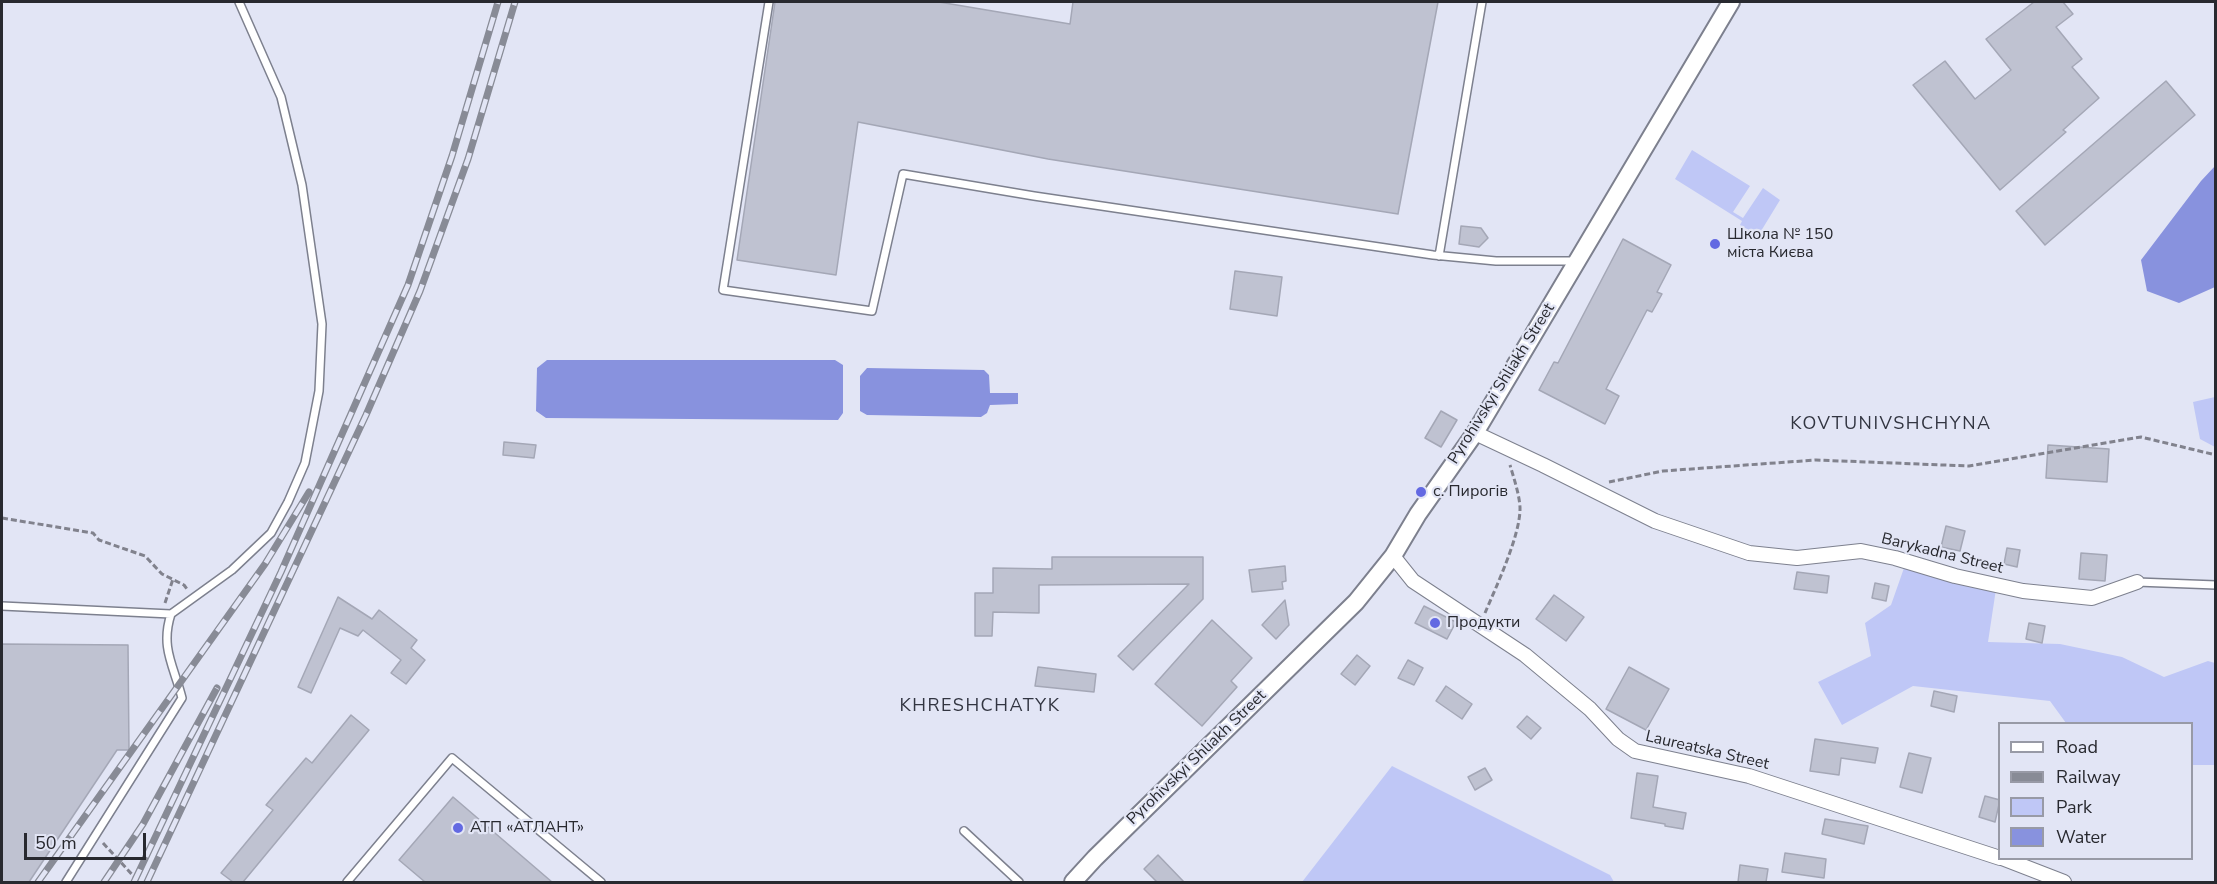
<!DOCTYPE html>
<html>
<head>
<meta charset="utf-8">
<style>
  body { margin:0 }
  #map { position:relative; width:2217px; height:884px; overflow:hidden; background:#e2e5f5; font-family:"Nunito Sans",sans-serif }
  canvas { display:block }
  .frame { position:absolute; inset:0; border:3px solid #28292f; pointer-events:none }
  .legend { position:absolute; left:1998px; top:722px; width:195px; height:138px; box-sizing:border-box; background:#e2e5f5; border:2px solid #989aa6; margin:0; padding:8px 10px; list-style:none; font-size:18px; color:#28292f }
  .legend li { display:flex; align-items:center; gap:12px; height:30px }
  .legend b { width:30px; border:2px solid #989aa6 }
  .scale { position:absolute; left:24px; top:833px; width:122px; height:27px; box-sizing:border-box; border:3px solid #28292f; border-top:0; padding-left:8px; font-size:18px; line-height:21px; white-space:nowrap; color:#28292f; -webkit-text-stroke:4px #e2e5f5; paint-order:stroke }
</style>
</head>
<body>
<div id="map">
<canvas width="2217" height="884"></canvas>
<div class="frame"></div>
<ul class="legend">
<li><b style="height:8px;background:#fff"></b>Road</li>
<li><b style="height:8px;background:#888b96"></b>Railway</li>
<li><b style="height:16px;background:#bfc7f6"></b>Park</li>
<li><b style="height:16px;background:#8892de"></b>Water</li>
</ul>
<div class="scale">50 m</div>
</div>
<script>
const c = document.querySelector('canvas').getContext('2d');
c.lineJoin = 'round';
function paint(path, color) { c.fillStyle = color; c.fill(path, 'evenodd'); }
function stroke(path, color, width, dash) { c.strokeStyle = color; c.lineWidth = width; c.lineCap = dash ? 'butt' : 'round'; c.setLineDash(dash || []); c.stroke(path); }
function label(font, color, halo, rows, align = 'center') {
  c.font = font + ' "Nunito Sans",sans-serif'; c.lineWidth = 4.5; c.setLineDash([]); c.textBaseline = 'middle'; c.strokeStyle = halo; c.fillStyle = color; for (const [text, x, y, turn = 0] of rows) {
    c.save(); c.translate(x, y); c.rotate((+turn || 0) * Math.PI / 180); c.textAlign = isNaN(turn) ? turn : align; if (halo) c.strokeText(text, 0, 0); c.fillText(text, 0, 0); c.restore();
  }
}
paint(new Path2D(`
  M1692 150 1750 186 1733 212 1743 218 1763 188 1780 200 1758 236 1740 225 1742 221 1675 179Z
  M2215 397H2216L2215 447 2200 439 2193 402Z
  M1904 568 1996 589 1988 642 2060 644 2122 657 2164 677 2208 661 2215 663V765H2192V724L2066 723 2050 701 1913 686 1842 725 1818 682 1871 656 1865 623 1891 605Z
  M1392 766 1610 875 1614 882H1302Z`), '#bfc7f6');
paint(new Path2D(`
  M2215 166V287L2179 303 2147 291 2141 260 2201 181Z
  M547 360H835L843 365V413L838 420 546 418 536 411 537 368Z
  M867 368 984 370 989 375 990 393H1018V404L990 405 987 413 981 417 867 415 860 411V376Z`), '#8892de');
const building = new Path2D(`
  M775 2H939L1070 24 1073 2H1438L1398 214 1048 159 858 122 836 275 737 260Z
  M2034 2H2063L2073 14 2056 27 2082 59 2072 67 2099 98 2063 130 2066 132 2000 190 1913 85 1945 61 1975 99 2011 70 1986 39Z
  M2166 81 2195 115 2045 245 2016 211Z
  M1461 226 1481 228 1488 238 1479 247 1459 244Z
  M1623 239 1671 265 1657 292 1662 294 1652 312 1647 310 1606 389 1619 396 1605 424 1539 390 1554 362 1558 363Z
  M1235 271 1282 277 1277 316 1230 309Z
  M1441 411 1457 420 1441 447 1425 438Z
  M504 442 536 445 534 458 503 455Z
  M2048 445 2109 449 2107 482 2046 478Z
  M1946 526 1965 531 1960 551 1941 547Z
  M2007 548 2020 550 2017 567 2004 564Z
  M2081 553 2107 555 2105 581 2079 579Z
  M1052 557H1203V599L1133 670 1118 656 1189 584 1039 585V613L993 612 992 636H975V593H993V568L1052 569Z
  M1285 566 1286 581 1282 582 1283 589 1252 592 1249 570Z
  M1797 572 1829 576 1827 593 1794 589Z
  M1875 583 1889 586 1886 601 1872 598Z
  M1554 595 1584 617 1566 641 1536 619Z
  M338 597 372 619 379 610 417 640 411 648 425 660 406 684 391 673 401 660 363 630 358 636 340 628 311 693 298 687Z
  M1285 600 1289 625 1276 639 1262 625Z
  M1424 606 1456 622 1447 639 1415 623Z
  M1212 620 1252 658 1231 681 1237 687 1202 726 1155 684Z
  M2029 623 2045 626 2042 643 2026 639Z
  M2 644 128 645 129 750H117L29 882H2Z
  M1357 655 1370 666 1355 685 1341 674Z
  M1408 660 1423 668 1414 685 1398 678Z
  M1038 667 1096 674 1094 692 1035 686Z
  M1629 667 1669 689 1646 730 1606 709Z
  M1446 686 1472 704 1462 719 1436 701Z
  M1934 691 1957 696 1954 712 1931 706Z
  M351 715 369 730 243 882H233L221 873 273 810 266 805 306 758 312 763Z
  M1527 716 1541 728 1531 739 1517 727Z
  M1815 739 1878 748 1875 763 1841 758 1839 775 1810 771Z
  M1909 753 1931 758 1922 793 1900 787Z
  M1485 768 1492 780 1475 790 1468 777Z
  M1637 773 1658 776 1653 807 1686 813 1683 829 1665 826V824L1631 818Z
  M1985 796 2000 800 1995 822 1979 817Z
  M453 797 552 882H425L399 860Z
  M1825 819 1868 826 1864 844 1822 834Z
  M1785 853 1826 859 1824 878 1782 872Z
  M1158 855 1184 882H1157L1144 869Z
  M1740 865 1768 869 1766 882H1738Z`);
paint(building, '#bfc2d1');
stroke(building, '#a4a7b6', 1.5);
const service = new Path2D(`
  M769 2 723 290 872 311 903 174 1034 196 1433 255 1496 261H1574
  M1439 256 1482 2
  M2137 582 2216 585
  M2 606 171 614 232 570 271 533 288 502 305 463 319 391 322 324 302 185 281 97 239 2
  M964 831 1019 882
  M66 882 182 698C174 666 160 648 171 614
  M347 882 452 758 601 882`);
const minor = new Path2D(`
  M1475 433 1543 465 1655 521 1749 553 1797 558 1861 551 1895 558 1955 576 2023 591 2092 598 2137 582
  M1393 556 1413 581 1525 655 1590 709 1618 739 1635 751 1749 776 2000 858
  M2002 858 2064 882`);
const tertiary = new Path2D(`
  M1073 882 1095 858 1356 602 1393 556 1418 514 1475 433 1731 2`);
stroke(service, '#7d808e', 10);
stroke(minor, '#7d808e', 16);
stroke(tertiary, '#7d808e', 20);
stroke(new Path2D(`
  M1609 482 1663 471 1816 460 1969 466 2141 437 2216 455
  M2 518 93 533 99 540 145 556 162 574 184 585 187 589
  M165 603 173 579
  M1485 613C1496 587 1521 534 1520 507 1519 493 1514 479 1510 465
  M103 843 139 882`), '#81828d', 3, [6, 3]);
stroke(service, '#fff', 7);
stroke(minor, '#fff', 14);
stroke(tertiary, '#fff', 16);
const rail = new Path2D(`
  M38 882 265 564 309 492
  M104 882 143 824 217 688
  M134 882 281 572 408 285 452 156 498 2
  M147 882 366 415 420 291 468 159 515 2`);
stroke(rail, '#888b96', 7);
stroke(rail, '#e2e5f5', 4.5, [14]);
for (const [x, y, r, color] of [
  [1715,244,6,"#6369e2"],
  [1421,492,6,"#6369e2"],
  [1435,623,6,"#6369e2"],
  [458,828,6,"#6369e2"]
]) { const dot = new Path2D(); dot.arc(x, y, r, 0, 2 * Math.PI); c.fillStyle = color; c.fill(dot); stroke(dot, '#e2e5f5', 2); }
label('16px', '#28292f', '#e2e5f5', [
  ["Школа № 150",1727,235],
  ["міста Києва",1727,253],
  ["с. Пирогів",1433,492],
  ["Продукти",1447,623],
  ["АТП «АТЛАНТ»",470,828]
], 'left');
label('16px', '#28292f', '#e2e5f5', [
  ["Pyrohivskyi Shliakh Street",1502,384,-58],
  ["Barykadna Street",1942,554,14],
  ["Laureatska Street",1707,751,13],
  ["Pyrohivskyi Shliakh Street",1197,758,-44]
]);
c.letterSpacing = '1.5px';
label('18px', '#323541', '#e2e5f5', [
  ["KOVTUNIVSHCHYNA",1891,425],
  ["KHRESHCHATYK",980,707]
]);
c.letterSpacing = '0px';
</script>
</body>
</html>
